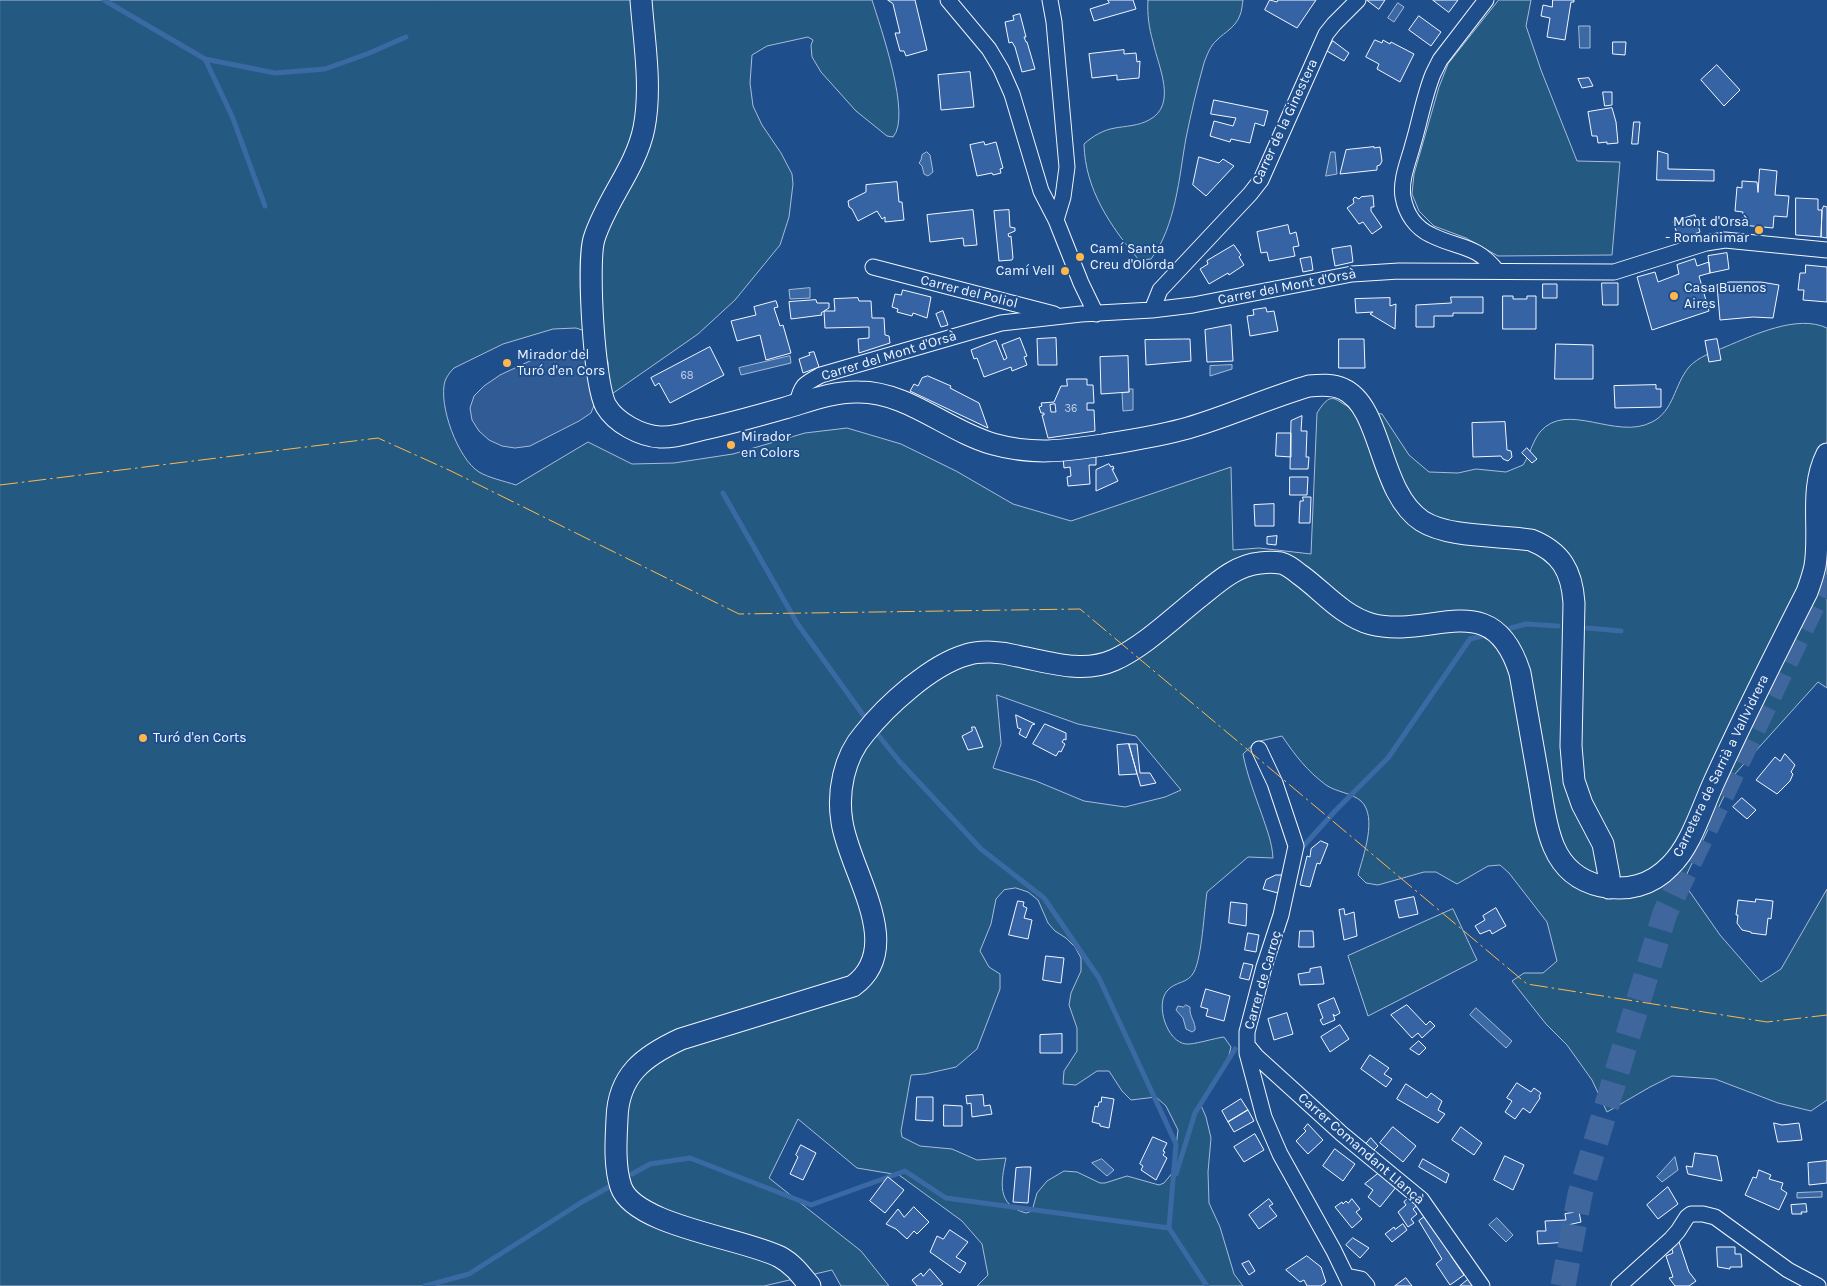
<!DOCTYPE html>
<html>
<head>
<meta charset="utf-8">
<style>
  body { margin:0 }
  canvas { display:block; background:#1f4e8c }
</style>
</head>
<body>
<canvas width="1827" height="1286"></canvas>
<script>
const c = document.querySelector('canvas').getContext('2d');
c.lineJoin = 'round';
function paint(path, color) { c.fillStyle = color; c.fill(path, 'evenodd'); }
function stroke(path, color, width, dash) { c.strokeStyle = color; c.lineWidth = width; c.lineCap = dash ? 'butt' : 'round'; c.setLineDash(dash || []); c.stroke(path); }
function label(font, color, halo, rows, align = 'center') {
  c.font = font + ' Karla,sans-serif'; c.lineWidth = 4; c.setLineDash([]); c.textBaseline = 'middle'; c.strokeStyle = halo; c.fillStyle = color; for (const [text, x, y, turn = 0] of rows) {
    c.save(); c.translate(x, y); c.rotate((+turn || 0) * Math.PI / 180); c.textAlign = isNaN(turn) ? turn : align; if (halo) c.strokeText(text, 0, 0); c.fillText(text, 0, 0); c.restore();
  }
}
const green = new Path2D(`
  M0 0H872C880 26 912 116 893 137L887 136 856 111 821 72 812 57 811 45 813 40 808 37 767 46 752 55 750 83 753 106 762 125 781 153 792 174 793 184 789 217 780 245 735 300 698 334 609 396 608 362 601 346 582 330 576 328 553 329 503 344 454 368C450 372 447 376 445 381 438 405 458 459 479 472 489 478 504 481 516 485L588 442 632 464 674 463 733 454 805 433 847 428 901 444 956 471 1013 504 1071 521 1231 467 1233 550 1259 548 1311 554 1317 413C1334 386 1335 404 1355 409 1364 412 1373 413 1382 414L1409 455 1429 472 1458 473 1476 469 1506 472 1523 465C1530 455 1532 442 1540 432 1567 400 1616 441 1652 422 1674 411 1674 385 1689 367 1698 357 1713 352 1725 347 1754 335 1797 314 1827 328V688L1818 682 1734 775 1683 882 1720 935 1761 982 1781 969 1827 889V1100L1811 1111 1778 1103 1715 1079 1672 1076 1650 1087 1607 1112 1592 1080 1567 1045 1546 1024 1512 981 1524 973H1543L1557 961 1547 922 1509 873 1500 865 1488 866 1457 884 1436 872H1424L1378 885 1366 883 1358 875C1363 856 1378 817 1361 801 1352 793 1336 792 1326 785 1307 771 1295 755 1282 736L1256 742 1243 754C1247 775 1255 795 1262 815 1267 830 1272 842 1273 858L1248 857 1207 892C1204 912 1202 956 1194 972 1188 984 1175 981 1167 991 1155 1005 1167 1042 1186 1044 1193 1045 1215 1038 1224 1037L1231 1047C1227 1069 1211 1083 1200 1103L1206 1117 1211 1138 1208 1172 1209 1203 1220 1227 1234 1274 1243 1286H977L988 1275 982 1244 962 1221 899 1175 857 1168 798 1119 769 1178 861 1251 889 1286H841L832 1270 764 1286H0ZM997 695 1078 724 1136 736 1181 790 1165 797 1125 807 1084 801 1036 781 993 768 1001 744ZM1016 888 1028 892 1038 900 1048 923 1055 931 1066 938 1075 947 1081 958V971L1071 993 1069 1005 1077 1028V1051L1064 1071 1063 1084 1076 1085 1097 1071H1109L1122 1091 1131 1100 1156 1097 1166 1106 1178 1130 1173 1172 1164 1183 1159 1185 1127 1176 1105 1183H1100L1077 1172 1064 1171 1047 1181 1037 1193 1032 1211 1026 1213C996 1205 1001 1182 1006 1158L977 1160 952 1149 920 1146 902 1137 901 1131 911 1075 925 1074 956 1067 977 1049 1000 989V974L989 967 980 951 991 924 996 899 1004 890Z
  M1148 0H1243C1242 5 1242 11 1240 15 1236 27 1225 32 1217 40 1210 46 1207 55 1204 63 1197 88 1191 113 1186 138 1179 177 1176 226 1151 259L1139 260C1110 226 1085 189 1084 144 1093 136 1103 130 1115 128 1126 126 1138 126 1149 120 1178 105 1158 66 1153 42 1149 28 1147 14 1148 0Z
  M1499 0H1531L1526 26 1541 70 1577 161 1620 162 1612 255 1498 256 1466 238 1434 226 1419 211 1412 194 1414 174 1439 87 1448 64Z
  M1453 909 1477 960 1368 1016 1348 956Z`);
paint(green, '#245a82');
stroke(green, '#a8bbd7', 1);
const parking = new Path2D(`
  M569 351 588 356 596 400 591 413 579 421 530 446 515 448 502 446 489 440 479 431 472 420 470 408 474 396 484 386 500 375 532 360 552 353Z`);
paint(parking, '#305b95');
stroke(parking, '#a8bbd7', 1);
const water = new Path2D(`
  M1398 3 1404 7 1394 22 1388 18Z
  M1579 26H1590V48H1580Z
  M927 152 930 155 933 172 928 176 924 174 922 166 919 163 921 160 922 155Z
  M1331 152H1335L1337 174 1326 176Z
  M810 288V298L790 299 789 290Z
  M790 356 791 363 741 375 739 368Z
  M1232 365V369L1210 376V366Z
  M1129 389H1133V410L1123 411 1122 393 1129 392Z
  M1186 1005 1190 1007C1189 1017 1196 1022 1195 1030L1192 1032 1186 1029 1183 1018 1176 1010 1178 1006 1183 1007Z
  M1476 1008 1512 1041 1506 1048 1470 1015Z
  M1675 1157 1678 1170 1662 1182 1657 1177Z
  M1102 1159 1114 1170 1107 1176 1092 1163Z
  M1822 1192V1197L1797 1198V1193Z
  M1497 1218 1513 1235 1506 1242 1489 1225Z`);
paint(water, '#3b69a3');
stroke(water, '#a8bbd7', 1);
stroke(new Path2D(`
  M104 0 205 59 275 73 325 69 367 54 406 37
  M205 59 232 116 265 206
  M723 493 797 623 864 716
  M1511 628 1526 624 1558 626
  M1587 628 1621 631
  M879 736 899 761 981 849 1044 898 1099 978 1176 1144 1169 1228 1207 1286
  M1300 850 1336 810 1388 758 1470 639 1482 636
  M632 1174 650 1164 690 1158 811 1205 905 1171 946 1198 1169 1228
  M1176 1174 1195 1113 1235 1049
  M425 1286 469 1274 582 1202 609 1187`), '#3b69a3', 5);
const building = new Path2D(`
  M888 0H915L927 50 906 56 904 51H900L895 33H900L893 4Z
  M1108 0H1133L1136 9 1094 21 1090 9 1109 3Z
  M1270 0 1277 2 1278 0H1316L1297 28 1265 10Z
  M1367 0H1385L1379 9Z
  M1433 0H1458L1449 12Z
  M1553 0H1574V2H1571L1565 40 1547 37 1550 18 1541 16 1543 5 1552 7Z
  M1020 14 1026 37H1024L1026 42H1027L1035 69 1022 72 1015 47 1012 42 1009 43 1005 22 1014 20 1013 16Z
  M1419 16 1441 32 1431 46 1409 30Z
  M1375 40 1382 43 1383 40 1390 44 1391 42 1414 54 1400 82 1377 69 1379 64 1366 57Z
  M1333 41 1349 53 1344 61 1327 51Z
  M1613 42H1626L1625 55 1613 54Z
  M1124 50V54L1136 53 1137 62 1140 61 1139 78 1117 80V75L1092 78 1089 54Z
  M1717 65 1740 90 1724 106 1701 80Z
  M970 72 974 107 941 110 938 75Z
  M1589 78 1593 86 1582 88 1578 79Z
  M1603 92H1612V105L1605 106Z
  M1214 100 1268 111 1264 126 1255 123 1250 143 1231 139 1230 142 1210 136 1214 121 1233 126 1236 118 1211 114Z
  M1612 108 1616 122 1618 143 1607 144V142L1598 143 1597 136H1592L1588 112Z
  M1634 122H1640L1638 144H1632Z
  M984 142 985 145 996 142 1003 168 1000 169 1001 173 993 175 992 173 977 176 970 145Z
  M1374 147V148L1380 147 1382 161 1380 165 1377 166V170L1340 174 1346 150Z
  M1658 151 1668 154V169L1714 170V181L1657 180Z
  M1199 157 1219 163 1223 159 1234 166 1206 196 1193 185Z
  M1760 169 1777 171 1775 195 1789 196 1787 217 1774 216 1773 228 1742 225 1743 212 1735 211 1737 187 1742 188V181L1757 182 1758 192Z
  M897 182 899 202H902L904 220 885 222V217L882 219 877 211 858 221 852 209 849 207 848 201 866 192V185Z
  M1373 196 1374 207H1371V211L1382 227 1372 234 1363 222 1359 224 1347 208 1354 203 1353 199 1355 197 1359 199 1361 197Z
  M1796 198 1818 199V210H1822L1821 237 1796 235Z
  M1824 206 1827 207V238L1821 237 1822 210Z
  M973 210 977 245 964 246 963 238 930 242 927 215Z
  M1009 210 1010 227 1015 228V231L1008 234 1009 237 1011 236 1013 258 1012 260 999 261 994 211Z
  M1695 215 1700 232 1679 239 1673 222Z
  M1288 225 1290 234 1296 232 1299 246 1293 247 1295 256 1269 261 1267 252 1261 253 1257 232Z
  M1234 245 1241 255 1239 257 1244 265 1229 275 1228 273 1209 284 1200 269 1208 264 1207 261Z
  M1351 246 1353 262 1335 266 1332 249Z
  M1727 253 1729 269 1710 273 1708 256Z
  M1311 257 1313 270 1303 272 1300 259Z
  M1695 259 1697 266 1709 262 1710 273 1699 276 1709 311 1652 330 1637 277 1655 272 1658 282 1679 274 1677 265Z
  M1806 265 1827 267V302L1803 300 1804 290H1798L1800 273H1805Z
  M1730 282H1761L1779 285 1773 318 1753 317 1720 320 1717 285Z
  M1602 283H1618V305H1603Z
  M1543 284H1557V298H1543Z
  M903 290 931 297 927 318 913 313 912 316 897 312 898 309 892 307 895 294 901 295Z
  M1503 296H1513V299H1527V296H1536V329H1503Z
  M1451 297H1483V313H1453V316H1434V327H1416V305L1451 303Z
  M858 298 859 301H871L872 318H884L885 335 889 336 890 343 859 353 858 339 869 338V327L825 328 824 311H835L834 299Z
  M1390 298V306L1396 304 1395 329 1370 314 1373 312 1356 313 1355 299Z
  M816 300 817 303H829V308L821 313 822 315 791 319 789 302Z
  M776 301 778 307 774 308 780 326 783 325 791 353 766 360 760 335 737 341 731 321 756 315 754 307Z
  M1266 308 1267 312 1274 311 1278 331 1250 336 1247 316 1254 315 1253 310Z
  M943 311 948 325 941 327 936 314Z
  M1231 325 1233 361 1207 362 1205 330Z
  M1020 338 1027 356 1024 357 1027 365 1012 371 1011 367 984 377 977 358 974 359 971 350 996 340 1004 360 1007 358 1002 345Z
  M1056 338 1057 365H1038L1037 339Z
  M1184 339H1190L1191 361 1146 365 1145 340Z
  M1339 339H1364L1365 368H1339Z
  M1717 339 1721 360 1709 362 1705 341Z
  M1556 344 1593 345V379H1555Z
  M710 347 724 375 670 403 659 383 655 386 651 378Z
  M814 352 819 367 803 373 799 359 810 355 809 353Z
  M1128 356 1129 392 1101 394 1100 357Z
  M928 376 951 386 950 388 979 403 988 428 910 391 914 384 918 386 922 378Z
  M1067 379H1087V385H1093L1094 403H1087V410H1094L1095 431 1048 438 1042 415H1044V413H1041L1039 407 1042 406 1041 403 1054 402 1061 386H1067ZM1055 404 1056 412H1051L1050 405Z
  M1656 385V389H1661V407L1615 408 1614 386Z
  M1302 416 1301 431H1307L1306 457H1309L1308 469H1290L1291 421Z
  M1505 422 1507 450 1511 451 1512 457 1508 461 1503 459 1501 456 1473 457 1472 423Z
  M1277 433H1291V457L1276 456Z
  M1527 448 1537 459 1532 463 1522 453Z
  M1096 452V465H1089L1090 484 1068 486 1067 477 1071 476 1070 467 1064 468 1063 457Z
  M1109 464 1111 467 1113 466 1114 469H1112L1118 481 1096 491V470Z
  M1290 477H1308L1307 495H1290Z
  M1303 497H1311L1310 523H1299L1300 501H1303Z
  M1274 504V526H1255L1254 505Z
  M1277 536 1276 545 1267 544V537Z
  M1016 715 1035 724 1032 725 1026 738 1019 734 1021 729 1018 728Z
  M1045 724 1066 733V740L1064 739 1062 742 1065 744 1061 752 1059 751 1056 756 1033 744Z
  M972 727H975L983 747 968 750 962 736 972 731Z
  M1129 744H1137L1140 773H1150L1156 783 1141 786Z
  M1129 744 1137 774 1119 775 1117 745Z
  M1785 754 1795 765 1791 772 1793 774 1790 781 1777 794 1756 780 1775 757 1780 761Z
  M1742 798 1756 810 1747 819 1733 807Z
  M1321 841 1328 844 1320 864 1317 863 1310 887 1300 885 1307 856 1310 857 1311 849Z
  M1276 875H1283L1278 893 1263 889 1266 880Z
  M1414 897 1418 914 1399 918 1395 901Z
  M1756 899 1773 901 1771 919 1768 918 1766 935 1751 933V932L1742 930 1737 923 1738 915H1736L1738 900 1755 902Z
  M1018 901 1024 902 1023 906 1027 908 1024 918 1032 920 1028 939 1009 935Z
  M1231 902 1247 904 1246 926 1229 923Z
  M1496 908 1506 926 1492 934 1490 930 1480 934 1475 926 1485 920 1483 916Z
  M1344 909 1345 915 1354 912 1357 936 1344 940 1339 910Z
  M1300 931H1313L1314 947H1299Z
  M1248 933 1259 935 1256 952 1245 950Z
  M1046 956 1064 958 1061 983 1043 980Z
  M1244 963 1253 965 1249 980 1240 978Z
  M1321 967 1324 984 1300 985 1298 974 1310 972V969Z
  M1206 989 1230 996 1224 1021 1206 1016 1208 1009 1201 1007Z
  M1334 998 1340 1013 1335 1016 1333 1014 1335 1020 1323 1025 1320 1020 1323 1018 1318 1005Z
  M1407 1005 1426 1025 1430 1021 1435 1026 1422 1038 1418 1033 1412 1038 1391 1015Z
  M1287 1013 1293 1034 1274 1040 1268 1019Z
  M1340 1025 1349 1039 1330 1052 1321 1037Z
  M1062 1034V1053H1040V1035Z
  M1419 1041 1426 1048 1419 1055 1410 1049Z
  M1370 1055 1389 1068 1384 1074 1392 1079 1386 1087 1361 1069Z
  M1517 1083 1531 1092 1534 1088 1541 1093 1539 1096 1540 1098 1530 1113 1523 1108 1515 1119 1505 1112 1512 1101 1507 1098Z
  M1406 1084 1427 1098 1431 1093 1442 1101 1438 1110 1445 1114 1438 1123 1397 1099Z
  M983 1095 984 1106 990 1105 992 1114 972 1117 971 1103 967 1104 966 1096Z
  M917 1097H933V1121L916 1120Z
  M1102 1097 1114 1099 1109 1128 1100 1126V1124L1092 1122 1095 1106 1098 1107 1099 1102H1101Z
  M1241 1099 1248 1110 1228 1122 1222 1111Z
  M944 1105 962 1106V1126H944Z
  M1248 1110 1254 1121 1234 1132 1228 1122Z
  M1774 1123 1782 1125 1799 1123 1802 1140 1778 1142Z
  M1308 1124 1323 1140 1308 1154 1296 1141 1306 1131 1304 1129Z
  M1393 1127 1416 1146 1403 1162 1380 1143Z
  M1461 1127 1482 1143 1474 1155 1452 1140Z
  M1255 1134 1264 1150 1244 1162 1234 1147Z
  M1153 1137 1167 1143 1163 1151 1165 1152 1163 1155 1167 1158 1156 1180 1141 1170 1143 1166 1140 1164Z
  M1371 1138 1378 1146 1373 1151 1365 1145Z
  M801 1145 816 1153 803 1180 790 1174 798 1157 796 1155Z
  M1335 1149 1355 1164 1343 1181 1323 1166Z
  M1695 1153 1717 1156 1722 1181 1688 1174 1686 1166 1692 1167Z
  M1505 1156 1524 1165 1513 1190 1494 1180Z
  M1423 1159 1449 1174 1446 1183 1419 1167Z
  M1827 1161V1183L1809 1185 1808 1163Z
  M1024 1167H1031L1028 1203 1013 1202 1016 1168Z
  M1759 1170 1771 1175 1769 1179 1783 1183 1781 1189 1787 1193 1779 1210 1745 1195 1753 1177 1756 1178Z
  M1379 1173 1397 1186 1380 1207 1368 1197 1373 1190 1365 1184Z
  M888 1177 904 1190 885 1213 870 1201Z
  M1668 1187 1678 1204 1658 1219 1647 1205Z
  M1410 1197 1419 1204 1413 1209 1417 1214 1411 1219 1414 1223 1408 1227 1398 1212 1406 1205 1404 1202Z
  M1269 1199 1273 1204 1269 1206 1277 1216 1259 1229 1249 1215Z
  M1352 1199 1360 1209 1356 1212 1362 1219 1352 1228 1335 1207 1342 1202 1343 1204 1346 1201 1348 1203Z
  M1806 1204 1807 1212H1801L1802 1214H1792L1791 1205Z
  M914 1207 929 1222 917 1234 914 1231 907 1239 896 1229 886 1224 898 1209 904 1217Z
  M1579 1212 1581 1222 1568 1225 1569 1242 1538 1244 1537 1231H1546L1545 1221 1566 1220 1565 1214Z
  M1427 1215 1454 1254 1451 1256 1464 1275 1450 1285 1436 1264 1442 1259 1419 1221Z
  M1403 1224 1407 1230 1392 1242 1385 1234 1394 1227 1395 1229Z
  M950 1230 968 1242 956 1257 966 1263 960 1273 930 1252 937 1236 943 1239Z
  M1353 1238 1369 1248 1360 1258 1346 1245Z
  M1678 1239 1689 1272 1696 1281 1689 1286H1675L1669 1278 1673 1277 1666 1256 1673 1253 1671 1246Z
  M1717 1247H1735V1254H1741L1742 1267H1730V1269L1718 1267Z
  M1307 1256 1321 1267 1326 1282 1321 1286H1307L1304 1280 1300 1282 1286 1270Z
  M1249 1261 1255 1271 1249 1275 1242 1264Z
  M930 1269 943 1284 940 1286H917L912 1280 921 1273 923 1276Z
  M1406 1278 1412 1286H1395Z
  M1470 1278 1476 1286H1460Z`);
paint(building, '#3563a3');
stroke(building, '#f2f6ff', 1);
stroke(new Path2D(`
  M1563 1286 1580 1194 1665 913 1827 575`), '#3f679d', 25, [25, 12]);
const minor = new Path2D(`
  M948 0 989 49 1001 69 1012 94 1041 191 1056 220 1081 283 1096 314
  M1050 0 1054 22 1067 167 1063 197 1056 220
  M1486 0 1440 60 1433 74C1424 96 1420 121 1413 144 1409 160 1400 180 1403 197 1406 214 1416 228 1431 235 1459 249 1476 244 1497 271
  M873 267 1054 314
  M1152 310 1160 290 1250 194 1261 180 1326 34 1334 24 1358 0
  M797 404C801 385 804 384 821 375L1001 323 1081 314 1152 310 1193 305 1352 274 1399 271 1614 272 1706 243 1725 240 1827 250
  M1259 749 1275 783 1296 846 1281 915 1264 967 1247 1032V1053L1264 1117 1280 1154 1334 1251 1351 1286
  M1247 1045 1256 1056 1342 1134 1421 1199 1482 1286
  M1346 1276 1361 1279 1367 1286
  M1619 1286 1671 1239 1678 1231 1687 1217 1691 1214H1703L1715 1217 1788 1270 1818 1286`);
const secondary = new Path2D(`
  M641 0C644 41 652 87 644 128 636 168 606 200 594 239 587 263 594 385 606 406 616 423 641 436 660 437 674 438 688 433 700 430 729 424 757 416 785 408 809 401 834 391 859 392 908 392 947 431 993 444 1032 455 1064 451 1103 445 1131 440 1160 436 1188 428 1229 416 1268 398 1309 386 1320 385 1333 384 1343 389 1383 407 1378 492 1422 521 1449 538 1499 535 1531 540 1561 552 1572 571 1574 603L1571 746 1574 781 1582 804 1603 844 1609 876V888
  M810 1286C801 1275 793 1264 780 1257 743 1238 635 1226 621 1187 614 1166 616 1140 617 1119 618 1075 644 1056 681 1039L853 986C907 947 849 871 842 822 837 792 844 757 864 734 886 706 931 665 966 655 981 650 1002 652 1017 656 1049 662 1083 674 1114 660 1145 646 1175 616 1202 595 1219 581 1237 565 1260 563 1267 562 1274 562 1281 563 1288 565 1293 569 1299 574 1322 590 1342 616 1371 624 1432 640 1492 584 1520 673 1526 709 1533 745 1539 781 1543 803 1545 826 1554 847 1563 868 1579 881 1601 886 1627 892 1652 885 1670 866 1691 846 1702 808 1714 782 1743 718 1775 655 1807 592 1810 584 1813 575 1815 566 1821 529 1809 489 1827 454`);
stroke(minor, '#f2f6ff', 17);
stroke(secondary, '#f2f6ff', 23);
stroke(minor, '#1f4e8c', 15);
stroke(secondary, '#1f4e8c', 21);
stroke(new Path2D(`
  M0 485 378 438 451 471 739 614 1080 609 1527 984 1767 1022 1827 1015`), '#ffb74d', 1, [18, 4, 2.5, 4]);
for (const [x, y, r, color] of [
  [1759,230,5,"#ffb74d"],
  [1080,257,5,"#ffb74d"],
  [1065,271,5,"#ffb74d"],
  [1674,296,5,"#ffb74d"],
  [507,363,5,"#ffb74d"],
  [731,445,5,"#ffb74d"],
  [143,738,5,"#ffb74d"]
]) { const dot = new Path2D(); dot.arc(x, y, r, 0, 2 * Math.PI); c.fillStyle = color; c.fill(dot); stroke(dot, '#1f4e8c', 2); }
label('11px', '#c3d1e8', null, [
  ["68",687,376],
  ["36",1071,409]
]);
label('14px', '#f2f6ff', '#1f4e8c', [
  ["Carrer de la Ginestera",1285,122,-65],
  ["Carrer del Mont d'Orsà",1287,287,-11],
  ["Carrer del Poliol",969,292,14],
  ["Carrer del Mont d'Orsà",889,356,-17],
  ["Carretera de Sarrià a Vallvidrera",1721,766,-64],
  ["Carrer de Carroç",1263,980,-74],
  ["Carrer Comandant Llançà",1361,1149,41]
]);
label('14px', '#f2f6ff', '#1f4e8c', [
  ["Mont d'Orsà",1749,222,"right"],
  ["- Romanimar",1749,238,"right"],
  ["Camí Santa",1090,249],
  ["Creu d'Olorda",1090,265],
  ["Camí Vell",1055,271,"right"],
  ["Casa Buenos",1684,288],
  ["Aires",1684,304],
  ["Mirador del",517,355],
  ["Turó d'en Cors",517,371],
  ["Mirador",741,437],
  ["en Colors",741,453],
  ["Turó d'en Corts",153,738]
], 'left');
</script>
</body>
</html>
